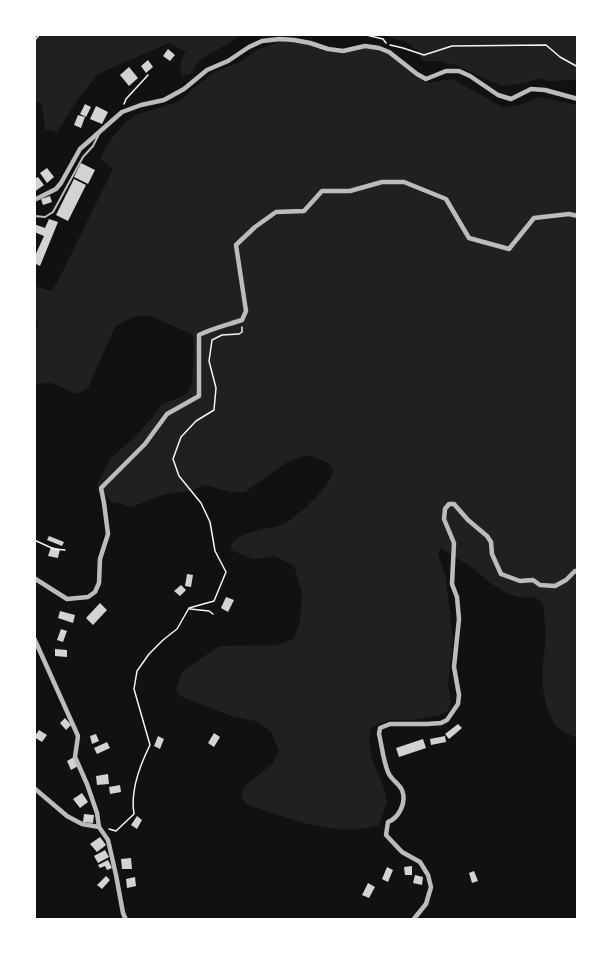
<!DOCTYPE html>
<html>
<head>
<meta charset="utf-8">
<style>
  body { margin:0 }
  #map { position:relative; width:612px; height:954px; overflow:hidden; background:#111; font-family:Quicksand,sans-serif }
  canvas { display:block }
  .frame { position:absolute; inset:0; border:36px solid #fff; pointer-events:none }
</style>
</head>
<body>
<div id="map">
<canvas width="612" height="954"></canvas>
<div class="frame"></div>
</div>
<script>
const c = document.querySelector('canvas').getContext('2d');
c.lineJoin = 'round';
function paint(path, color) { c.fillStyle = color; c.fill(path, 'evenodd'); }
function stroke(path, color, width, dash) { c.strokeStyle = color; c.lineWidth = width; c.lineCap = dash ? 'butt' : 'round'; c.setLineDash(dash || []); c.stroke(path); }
paint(new Path2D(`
  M35 35H241C235 38 230 42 224 46 208 55 199 56 191 74L182 76C179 67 181 61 185 52H187L169 43 98 74 78 99 57 132 45 129 42 105 35 100Z
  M384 35H577V80L547 81 539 78 526 83 501 86 455 65 440 61H424L420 57 419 52 408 43Z
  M282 41 302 43 325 51 341 54 378 46 428 83 452 79 504 108 520 105 539 97 577 105V738C570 735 563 732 557 727 554 724 552 719 550 715 540 692 542 670 545 646 547 632 544 618 543 604L535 597C506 601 493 583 472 568 462 561 450 554 440 548L438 554 446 578 453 642 448 685 451 703 448 711 439 715 414 720H389L378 724 372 727 369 739 371 756 385 791 387 802 379 825C333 838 289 818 246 804L241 796 245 786 273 763 279 751 271 732 259 722 231 716 180 696 176 691 182 672 219 646 276 645 294 639 300 621 302 592 294 566 275 556 253 559 231 550C228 531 272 530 285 523 296 518 338 480 332 468 328 460 315 458 307 455L286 463 245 492H230L205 485 191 491 166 494 131 507 116 502 113 504 97 484 111 458 137 435 155 414 161 405 185 395 188 391 192 384 194 349 193 338 191 334 148 315 137 316 126 320 115 327 88 388C74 401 64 385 50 383 45 382 39 384 35 385V330L38 324 35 317V286L51 291 57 283 113 169 100 159 110 140 125 123 135 115 178 102 212 73 238 63 259 49Z`), '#202020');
paint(new Path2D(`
  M168 49 175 55 170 61 163 56Z
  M148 60 153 67 146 73 141 66Z
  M129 67 138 78 129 86 120 75Z
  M85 104 91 107 86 117 80 114Z
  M96 106 108 112 102 124 90 119Z
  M78 115 85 117 81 128 74 125Z
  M81 163 95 170 88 184 74 177Z
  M47 168 54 177 47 183 40 173Z
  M38 177 44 185 34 192V179Z
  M74 179 86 185 68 221 56 215Z
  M50 196 52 202 43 205 41 199Z
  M49 219 58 222 40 266 34 263V258L44 236 34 232V224L45 228Z
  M49 536 64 542 62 546 47 540Z
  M51 547 60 549 58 558 48 556Z
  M187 574 193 575 191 587 185 586Z
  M181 585 186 590 180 596 174 591Z
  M226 597 234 600 228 612 221 608Z
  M100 603 107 610 93 625 86 618Z
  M60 611 75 615 73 623 58 618Z
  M61 629 67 631 63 642 57 640Z
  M55 649 67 650V657L55 656Z
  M65 718 71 725 66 730 60 723Z
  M458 724 462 728 449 739 445 734Z
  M39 730 47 735 42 742 34 737Z
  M214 733 220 737 214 747 208 743Z
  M96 734 99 741 92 744 90 736Z
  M158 736 164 739 160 749 154 746Z
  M445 736 446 742 431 745 430 739Z
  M423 739 426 748 399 757 396 748Z
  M107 742 110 748 97 754 94 748Z
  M74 757 78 766 71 770 67 761Z
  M108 774 109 784 97 785 96 776Z
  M120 785 121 792 110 794 109 787Z
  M82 793 88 802 80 808 73 799Z
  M84 814 94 815 93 823 83 822Z
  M137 816 142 820 137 829 131 825Z
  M100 837 106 845 97 852 90 844Z
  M105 850 109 857 98 863 94 856Z
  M131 858 132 869H122L121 859Z
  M108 860 112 868 107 870 105 866 100 868 98 865Z
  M412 866V875H405L404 867Z
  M387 867 393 870 388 882 382 879Z
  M474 871 478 881 472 883 469 873Z
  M415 875 423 877 422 885 413 883Z
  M106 876 110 880 102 889 97 885Z
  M135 877 136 886 127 888 126 879Z
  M368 883 375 887 369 898 362 895Z`), '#d3d3d3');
stroke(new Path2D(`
  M362 34 383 39 386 43
  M34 41 40 34
  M390 45 403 48 424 55 452 46 546 45 560 57 578 67
  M124 104 126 99 148 75
  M34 540 54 549 65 550
  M190 609 209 611 213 614
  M109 829 116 831 134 814C130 791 140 765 150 745L134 689 137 671 149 654 163 640 177 629 189 608 214 601 226 572 215 551 210 522 201 503 179 476 173 459 181 437 196 421 214 410 216 388 209 361 212 340 222 335 239 334 242 332V327`), '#f5f5f5', 1.5);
stroke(new Path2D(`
  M34 216 45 217 53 212 83 157 93 146 99 134`), '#bcbcbc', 2);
stroke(new Path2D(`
  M34 200 56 189 61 183 80 149 122 112 141 105 164 100 184 89 207 70 228 61 249 47 262 41 280 39 294 40 310 43 328 49 343 51 365 46 379 48 389 52 417 74 426 79 446 71H459L470 76 498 95 511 99 531 89 545 90 578 99
  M34 578 67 599 88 597 95 592 99 583 100 559 108 534 104 503 101 488 145 444 167 414 199 396V335C213 328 227 325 242 320L246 311 236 245 255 227 276 212 304 211 322 191H350L382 182H404L446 199 469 238 509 249 534 218 569 214 578 216
  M34 638 78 736 75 757 87 784 97 813 99 827
  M34 788 67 816 82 824 99 827 108 840 116 875 123 913 126 920
  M413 920 426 904 431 887 428 875 420 862 402 852 386 835 388 822C399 818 407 802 402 790 399 783 391 780 388 772 383 760 382 746 379 734L380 728 390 724H427L441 723 447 720 458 704 459 695 454 667 459 619 457 597 452 584 454 543 444 519 445 509 449 504H454L468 520 487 536 491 542 492 554 501 574 520 581 533 580 540 585 555 586 566 580 575 571 578 572`), '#bcbcbc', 4.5);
</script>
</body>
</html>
